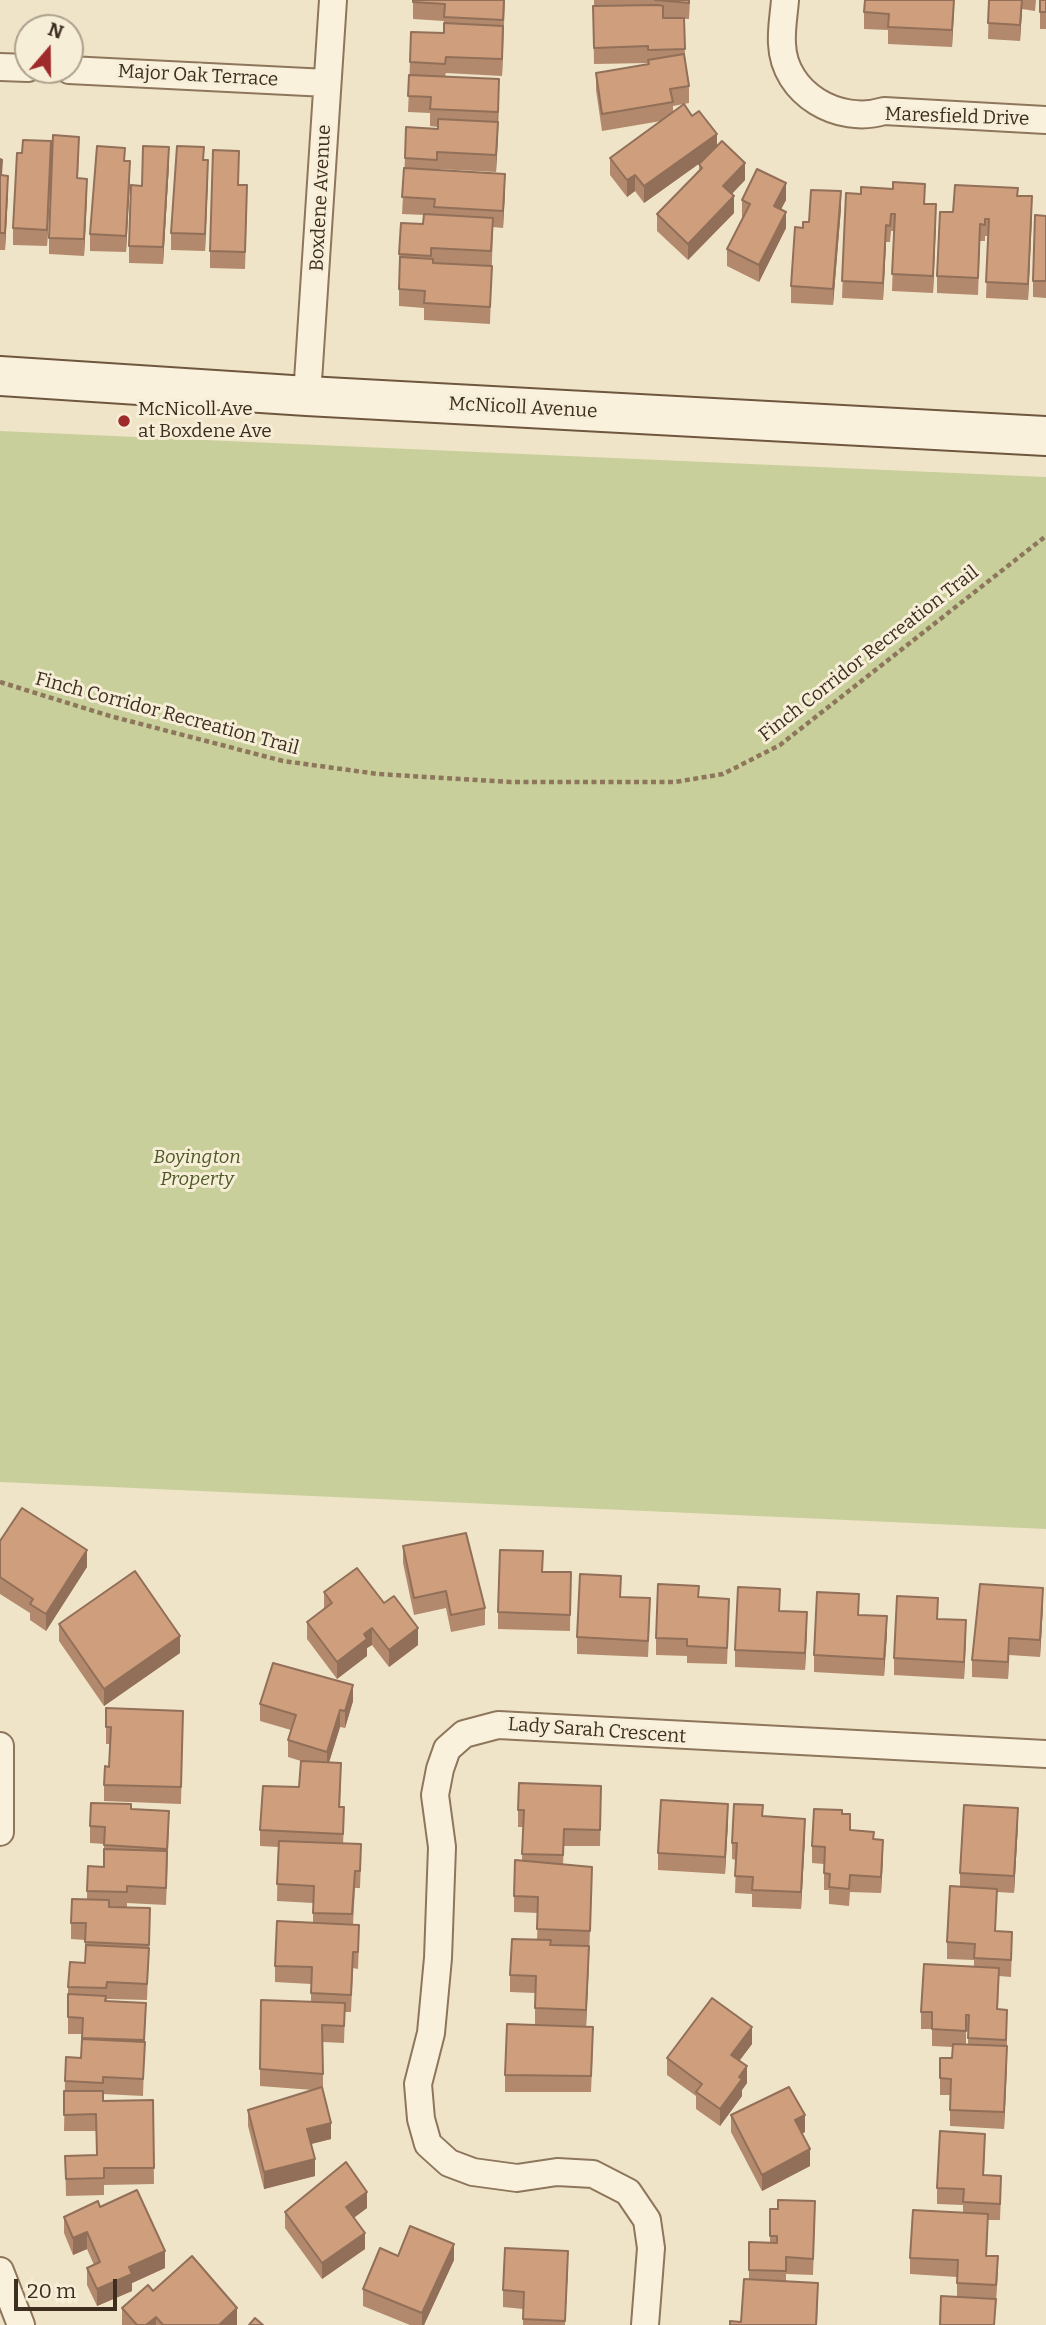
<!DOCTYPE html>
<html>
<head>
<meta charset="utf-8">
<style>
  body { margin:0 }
  #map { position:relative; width:1046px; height:2325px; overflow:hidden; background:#f0e4c8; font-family:Bitter,serif }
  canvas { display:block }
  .north { position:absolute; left:14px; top:14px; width:70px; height:70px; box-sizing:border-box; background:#f7eed8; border:2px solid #ada18e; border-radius:50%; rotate:20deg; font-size:19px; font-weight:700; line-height:28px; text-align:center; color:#3d2e20 }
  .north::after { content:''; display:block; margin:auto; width:24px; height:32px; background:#9e2a2b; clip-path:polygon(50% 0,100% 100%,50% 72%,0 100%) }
  .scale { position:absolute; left:14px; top:2279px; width:103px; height:32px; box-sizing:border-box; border:4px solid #3d2e20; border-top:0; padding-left:9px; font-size:21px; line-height:24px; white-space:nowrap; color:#3d2e20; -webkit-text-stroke:5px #f7eed8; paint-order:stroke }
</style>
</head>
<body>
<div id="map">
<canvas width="1046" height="2325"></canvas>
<div class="north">N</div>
<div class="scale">20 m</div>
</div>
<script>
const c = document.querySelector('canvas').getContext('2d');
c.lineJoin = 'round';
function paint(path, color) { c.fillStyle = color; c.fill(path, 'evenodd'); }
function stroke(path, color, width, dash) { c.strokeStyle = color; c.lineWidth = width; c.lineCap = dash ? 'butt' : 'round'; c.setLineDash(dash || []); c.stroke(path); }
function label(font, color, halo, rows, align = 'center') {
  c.font = font + ' Bitter,serif'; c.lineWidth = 6; c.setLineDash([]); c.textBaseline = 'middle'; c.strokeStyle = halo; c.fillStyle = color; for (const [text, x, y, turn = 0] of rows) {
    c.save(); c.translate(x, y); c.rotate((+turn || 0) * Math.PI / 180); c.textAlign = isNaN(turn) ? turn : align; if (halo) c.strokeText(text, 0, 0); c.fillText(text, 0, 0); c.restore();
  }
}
paint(new Path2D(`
  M0 431 1046 477V1529L0 1482Z`), '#c9cf9b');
const street = new Path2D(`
  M785 0C784 14 781 29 782 44 784 94 839 125 884 111L1046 120
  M0 67 28 68
  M69 70 327 83
  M307 396 333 0
  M0 1746V1832
  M0 2271 21 2325
  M645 2325 651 2248 647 2220 628 2192 593 2174 557 2172 517 2178 473 2172 449 2163 428 2144 421 2119 418 2084 431 2033 438 1958 442 1847 435 1795 440 1769 447 1749 464 1734 498 1725 1046 1754`);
const secondary = new Path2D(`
  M0 376 307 396 1046 436`);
stroke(street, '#8d765c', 30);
stroke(secondary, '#6f573f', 42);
stroke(new Path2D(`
  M0 682 110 716 283 761 378 774 510 782H675L723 774 780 745 1046 536`), '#8d765c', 4.5, [5, 3.5]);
stroke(street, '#faf1dc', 26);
stroke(secondary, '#faf1dc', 38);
paint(new Path2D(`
  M413 0H505L502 76 446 73 445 76 499 95 496 172 437 169V170L505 190 503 228 493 227 490 324 424 320V308L399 306V254L423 224 424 215 402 214 405 158 438 129V127L430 126V113L408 112 410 62 444 33V21L413 19Z
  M594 0H690L689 19H684L685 57 689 86V103L673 106V112L692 116 745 180 732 194 734 213 688 260 657 231V214L699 171V164L701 162 644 203 635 191 627 197 610 175V158L661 121 602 131 596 90V73L648 64V63L594 64 593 6H594Z
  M989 0H1036L1035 11 1022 9 1020 41 988 39Z
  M1046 0V29H1040V12Z
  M954 8 952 47 888 44V30L864 29V12Z
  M79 153 78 178 87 196 84 256 49 254V238Z
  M51 158 47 246 13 245V228Z
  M0 159 2 175 8 192 5 250H0Z
  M204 160 208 177 205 251 171 250V233Z
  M169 164 163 264 129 263V246Z
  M130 178 126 252 90 251V234Z
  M239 185 247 202 245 269 210 268V251Z
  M846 193 924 204 936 221 933 293 892 291 894 231H891L890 242H886L883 300 842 298Z
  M1018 196 1032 213 1028 300 986 298 988 236H985V241H980L978 295 937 293V276L953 212Z
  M742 200H786L781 209 786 228 759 282 727 266V249L743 217H742Z
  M841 208 833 305 791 303V286L803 228 809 222Z
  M1046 216V298L1033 297V281Z
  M0 1541 87 1567 46 1631 30 1620V1613L0 1594Z
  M403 1546 485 1608V1625L451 1632 446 1608 414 1615 403 1563Z
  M571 1572 570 1631 498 1629V1612Z
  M324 1592 384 1603 418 1645 389 1667 372 1645 367 1648V1656L337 1679 307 1639V1622L324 1609Z
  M621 1597 650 1615 648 1657 577 1654V1637Z
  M699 1597 729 1615 727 1664 687 1663V1656L656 1655V1638Z
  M1043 1605 1040 1657 1009 1655 1008 1679 972 1677V1660Z
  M780 1611 807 1629 805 1670 735 1667V1650Z
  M859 1615 887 1633 884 1676 814 1672V1655Z
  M59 1624 180 1653 104 1706 59 1641Z
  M966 1637 964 1679 894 1675V1658Z
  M353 1701 345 1728 340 1727 329 1762 341 1779 340 1807 344 1824 343 1844 361 1861 360 1888H355L353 1925 359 1942 358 1969 353 1968 351 2012H345L344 2043 323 2042V2091L331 2139 311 2144 315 2176 264 2189 248 2126V2110L313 2090 260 2086V2069L311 2001V1984L275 1982V1966L313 1923V1903L277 1901 278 1847 260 1846V1830L299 1787 301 1761 288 1757V1740L291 1730 260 1721V1704Z
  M106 1708 183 1711 181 1804 104 1801V1785L109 1767 110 1744H106Z
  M601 1803 600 1846H564L563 1864 592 1883 586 2027 593 2044 591 2092H505V2075L535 2025V1993L510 1992V1975L537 1940 538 1913 514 1912V1896L522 1860 523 1827H518V1810Z
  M131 1809 169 1827 166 1905 127 1903V1907L150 1925 147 2000 107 1999V2001L146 2003 143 2096 103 2094V2101L153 2100 154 2184 104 2185V2195L66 2196 65 2156 97 2155 96 2131H64L65 2081 81 2058 82 2034H68V1987L85 1963V1940L71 1939V1923L87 1900V1891L104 1867V1844L90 1843V1826Z
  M842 1814 850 1830 874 1839 883 1857 881 1893 850 1892 849 1906 829 1904V1890H824V1864L812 1863V1846Z
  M763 1816 805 1836 801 1909 752 1907V1894L735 1893 736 1860 732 1859V1843Z
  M728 1821 725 1874 658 1870V1853Z
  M1018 1824 1014 1893 997 1892 995 1931 1012 1949 1011 1977 999 1976 998 2009 1007 2027V2063L1004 2129 950 2126V2095H940V2078L952 2058 953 2047 932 2046V2029H921V2012L974 1967V1960L947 1959V1942L960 1887V1873ZM968 2031V2044H966V2032Z
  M752 2044 739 2061 747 2083 742 2090V2096L720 2126 696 2109V2096L667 2075V2058Z
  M731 2115 805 2132 802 2133 810 2166 762 2191 731 2132Z
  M985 2150 984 2175 1001 2193 1000 2220H988L987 2256 998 2273 996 2302 957 2297V2277L910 2274V2258L963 2213V2205L937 2204V2188Z
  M100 2207 165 2268 132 2283V2291L97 2306 87 2285V2268L94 2265 87 2249 73 2255 64 2233V2217Z
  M367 2208 354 2218 365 2249 322 2279 285 2228V2212Z
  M770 2209 815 2218 813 2275 786 2274V2281L818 2300 817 2325H730L741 2322 749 2279V2242L770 2243Z
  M398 2256 454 2260 424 2325H410L363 2306V2289Z
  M568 2268 565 2325H523V2309L503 2307V2290Z
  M153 2291 237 2325H122V2308Z`), '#b2896c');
paint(new Path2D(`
  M954 0V8L952 47V30Z
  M1022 0V9L1020 41V25Z
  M503 26V43L502 76V59Z
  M499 79 498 139 496 172V155Z
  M717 134V151L644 203V186Z
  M51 141V158L47 246V230Z
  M169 147V164L163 264V247Z
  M208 160V177L205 251V234Z
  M130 161V178L126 252V236Z
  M745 163V180L723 203V186Z
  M505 174V190L503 228V211Z
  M635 175V191L627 197V180Z
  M8 176V192L5 250V233Z
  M87 179V196L84 256V239Z
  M786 183V200L774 223V206Z
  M841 191V208L833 305V289Z
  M734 196V213L688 260V244Z
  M1032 196V213L1028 300V284Z
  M936 204V221L933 293V276Z
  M786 212V228L759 282V265Z
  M886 225V242L883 300V283Z
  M87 1550V1567L46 1631V1614Z
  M1043 1588V1605L1040 1657V1640Z
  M807 1612V1629L805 1670V1653Z
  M887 1616V1633L884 1676V1659Z
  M966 1620V1637L964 1679V1662Z
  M372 1628V1645L367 1648V1656L337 1679V1662L364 1634Z
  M418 1628V1645L389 1667V1650Z
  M180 1636V1653L104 1706V1689Z
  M1009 1638V1655L1008 1679V1662Z
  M353 1685V1701L345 1728V1711Z
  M340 1710V1727L327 1769V1752Z
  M728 1804V1821L725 1874V1857Z
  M1018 1808V1824L1014 1893V1876Z
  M805 1819V1836L801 1909V1892Z
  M883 1840V1857L881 1893V1877Z
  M589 1946V1963L586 2027V2010Z
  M752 2027V2044L731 2072V2055Z
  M1007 2046V2063L1004 2129V2112Z
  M747 2066V2083L742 2090V2096L720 2126V2109L739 2077Z
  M805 2115V2132L795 2137V2120Z
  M331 2123V2139L307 2145V2129Z
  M810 2149V2166L762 2191V2175Z
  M315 2159V2176L264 2189V2172Z
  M367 2192V2208L346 2223V2207Z
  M87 2232V2249L73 2255V2238Z
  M365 2233V2249L322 2279V2263Z
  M454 2244V2260L424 2325H422V2313Z
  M165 2251V2268L132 2283V2291L97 2306V2289L129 2267Z
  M568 2251V2268L565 2325Z
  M237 2308V2325H219Z
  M156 2317V2325H146Z`), '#916f58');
const building = new Path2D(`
  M413 0H504L503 20 444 17 445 4 413 2Z
  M655 0H689V3Z
  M865 0H954L952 30 888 27 889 14 864 12Z
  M989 0H1022L1020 25 988 23Z
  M1040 0H1046V12H1040Z
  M658 5 663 6V18H684L685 49 648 50V46L594 48 593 6Z
  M444 23 503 26 502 59 446 57 445 64 410 62 411 32 444 33Z
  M684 54 689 86 670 89 673 102 602 114 596 73 649 64 648 60Z
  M409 75 499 79 498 112 430 109 431 97 408 96Z
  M684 104 692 116 699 111 717 134 644 186 635 175 627 180 610 158Z
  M438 119 498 122 496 155 437 152V160L405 158 406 127 438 129Z
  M53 135 79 137 77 178 87 179 84 239 49 238Z
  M23 140 51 141 47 230 13 228 17 153H22Z
  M722 141 745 163 723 186 734 196 688 244 657 214 702 168 699 164Z
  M97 146 125 148 124 161H130L126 236 90 234Z
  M143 146 169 147 163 247 129 246 131 185 142 186Z
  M177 146 204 147 203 160H208L205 234 171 233Z
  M213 150 239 151 238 185H247L245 252 210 251Z
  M0 159 2 160 1 175 8 176 5 233H0Z
  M404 168 505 174 503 211 434 207 435 199 402 197Z
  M757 169 786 183 774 206 786 212 759 265 727 249 750 204 742 200Z
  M893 182 925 184 924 204H936L933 276 892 274 895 214H891L890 226 886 225 883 283 842 281 846 193 861 194V187L893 189Z
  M955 185 1018 188 1017 196H1032L1028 284 986 282 989 219H985V225L980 224 978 278 937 276 940 212H953Z
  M811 190 841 191 833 289 791 286 795 227 803 228V222H809Z
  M424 214 493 218 491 251 431 248V256L399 254 401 223 423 224Z
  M1035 215 1046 216V281H1033Z
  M400 257 433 259V263L492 266 490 307 424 303 425 291 399 289Z
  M22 1508 87 1550 46 1614 30 1604 33 1599 0 1577V1541Z
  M466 1533 485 1608 451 1615 446 1591 414 1598 403 1546Z
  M500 1550 543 1551 542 1572H571L570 1615 498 1612Z
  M357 1568 384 1603 394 1596 418 1628 389 1650 372 1628 364 1634 367 1639 337 1662 307 1622 332 1603 324 1592Z
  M135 1571 180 1636 104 1689 59 1624Z
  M580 1574 621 1576 620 1597 650 1598 648 1641 577 1637Z
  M658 1584 699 1586 698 1597 729 1599 727 1648 687 1646V1639L656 1638Z
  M980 1584 1043 1588 1040 1640 1009 1638 1008 1662 972 1660Z
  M738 1587 780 1589 779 1611 807 1612 805 1653 735 1650Z
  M817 1592 859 1594 858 1615 887 1616 884 1659 814 1655Z
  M897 1596 938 1598 937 1619 966 1620 964 1662 894 1658Z
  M273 1663 353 1685 345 1711 340 1710 327 1752 288 1740 296 1715 260 1704Z
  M106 1708 183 1711 181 1787 104 1785 105 1766 109 1767 111 1727H106Z
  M301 1761 341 1763 339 1807H344L343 1834 260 1830 263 1786 299 1787Z
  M519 1783 601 1786 600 1830 564 1829 563 1855 522 1854 524 1810H518Z
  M661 1800 728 1804 725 1857 658 1853Z
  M91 1803 131 1804V1809L169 1811 167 1849 104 1845 105 1827 90 1826Z
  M734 1804 763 1805 762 1816 805 1819 801 1892 752 1890 753 1877 735 1876 737 1843H732Z
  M964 1805 1018 1808 1014 1876 960 1873Z
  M814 1809 842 1810V1814H850V1830L874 1832 873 1839 883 1840 881 1877 850 1875 849 1889 829 1887 830 1874 824 1873 825 1847 812 1846Z
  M279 1841 361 1844 360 1871H355L352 1914 313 1913 314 1886 277 1884Z
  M104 1849 167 1851 166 1888 127 1886V1892L87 1891 88 1866 104 1867Z
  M515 1860 592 1867 590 1931 537 1929 538 1897 514 1896Z
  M950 1886 997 1889 995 1931 1012 1932 1011 1960 974 1958 975 1944 947 1942Z
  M72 1899 109 1900V1907L150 1908 149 1945 85 1942 86 1923H71Z
  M277 1921 359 1925 358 1952H353L351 1995 311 1993 312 1967 275 1966Z
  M512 1939 551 1940 550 1945 589 1946 586 2010 535 2008 536 1976 510 1975Z
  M86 1945 149 1948 147 1984 107 1982 106 1988 68 1987 70 1962 85 1963Z
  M924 1964 999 1968 997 2009 1007 2010 1006 2040 968 2038 969 2015H966V2031L932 2029V2012H921Z
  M68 1994 106 1996 105 2001 146 2003 144 2040 82 2038 83 2018 68 2017Z
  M712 1998 752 2027 731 2055 747 2066 739 2077 742 2079 720 2109 696 2092 702 2084 667 2058Z
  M261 2000 345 2003 344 2026 322 2025 323 2074 260 2069Z
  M507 2024 593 2027 591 2076 505 2075Z
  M82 2039 145 2042 143 2079 103 2077V2083L65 2081 66 2057 81 2058Z
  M953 2044 1007 2046 1004 2112 950 2110 951 2079 940 2078V2058H952Z
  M322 2087 331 2123 307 2129 315 2159 264 2172 248 2110Z
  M789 2087 805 2115 795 2120 810 2149 762 2175 731 2115Z
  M64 2091H103V2101L153 2100 154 2168H104V2178L66 2179 65 2156 97 2155 96 2114 64 2115Z
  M940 2131 985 2134 983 2175 1001 2176 1000 2204 963 2202 964 2189 937 2188Z
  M346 2162 367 2192 346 2207 365 2233 322 2263 285 2212Z
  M137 2190 165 2251 129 2267 132 2274 97 2289 87 2268 100 2262 87 2232 73 2238 64 2217 98 2201 100 2207Z
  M778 2200 815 2201 813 2259 786 2257V2271L749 2270V2242L777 2243V2236H770V2209H778Z
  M913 2210 988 2214 986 2256H998L996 2285 957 2283 958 2260 910 2258Z
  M410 2226 454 2244 422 2313 363 2289 380 2248 398 2256Z
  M505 2248 568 2251 565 2321 523 2319 524 2292 503 2290Z
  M192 2256 237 2308 219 2325H163L156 2317 146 2325H137L122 2308 148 2285 153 2291Z
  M744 2279 818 2283 816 2325H730V2321L741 2322Z
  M941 2296 996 2299 994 2325H940Z
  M255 2318 263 2325H249Z`);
paint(building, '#cf9f7d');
stroke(building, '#916f58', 2);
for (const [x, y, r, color] of [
  [124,421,7,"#9e2a2b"]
]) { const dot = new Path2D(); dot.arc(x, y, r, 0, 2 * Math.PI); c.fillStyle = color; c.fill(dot); stroke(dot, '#f7eed8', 2.5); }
label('19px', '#3d2e20', '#f7eed8', [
  ["Major Oak Terrace",198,76,3],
  ["Maresfield Drive",957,117,2],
  ["Boxdene Avenue",321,198,-87],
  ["McNicoll Avenue",523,408,3],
  ["Finch Corridor Recreation Trail",869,654,-38],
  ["Finch Corridor Recreation Trail",167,714,15],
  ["Lady Sarah Crescent",597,1731,4]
]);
label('19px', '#3d2e20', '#f7eed8', [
  ["McNicoll Ave",138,410],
  ["at Boxdene Ave",138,432]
], 'left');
label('italic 19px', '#4d5a26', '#f7eed8', [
  ["Boyington",197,1158],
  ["Property",197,1180]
]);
</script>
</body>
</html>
